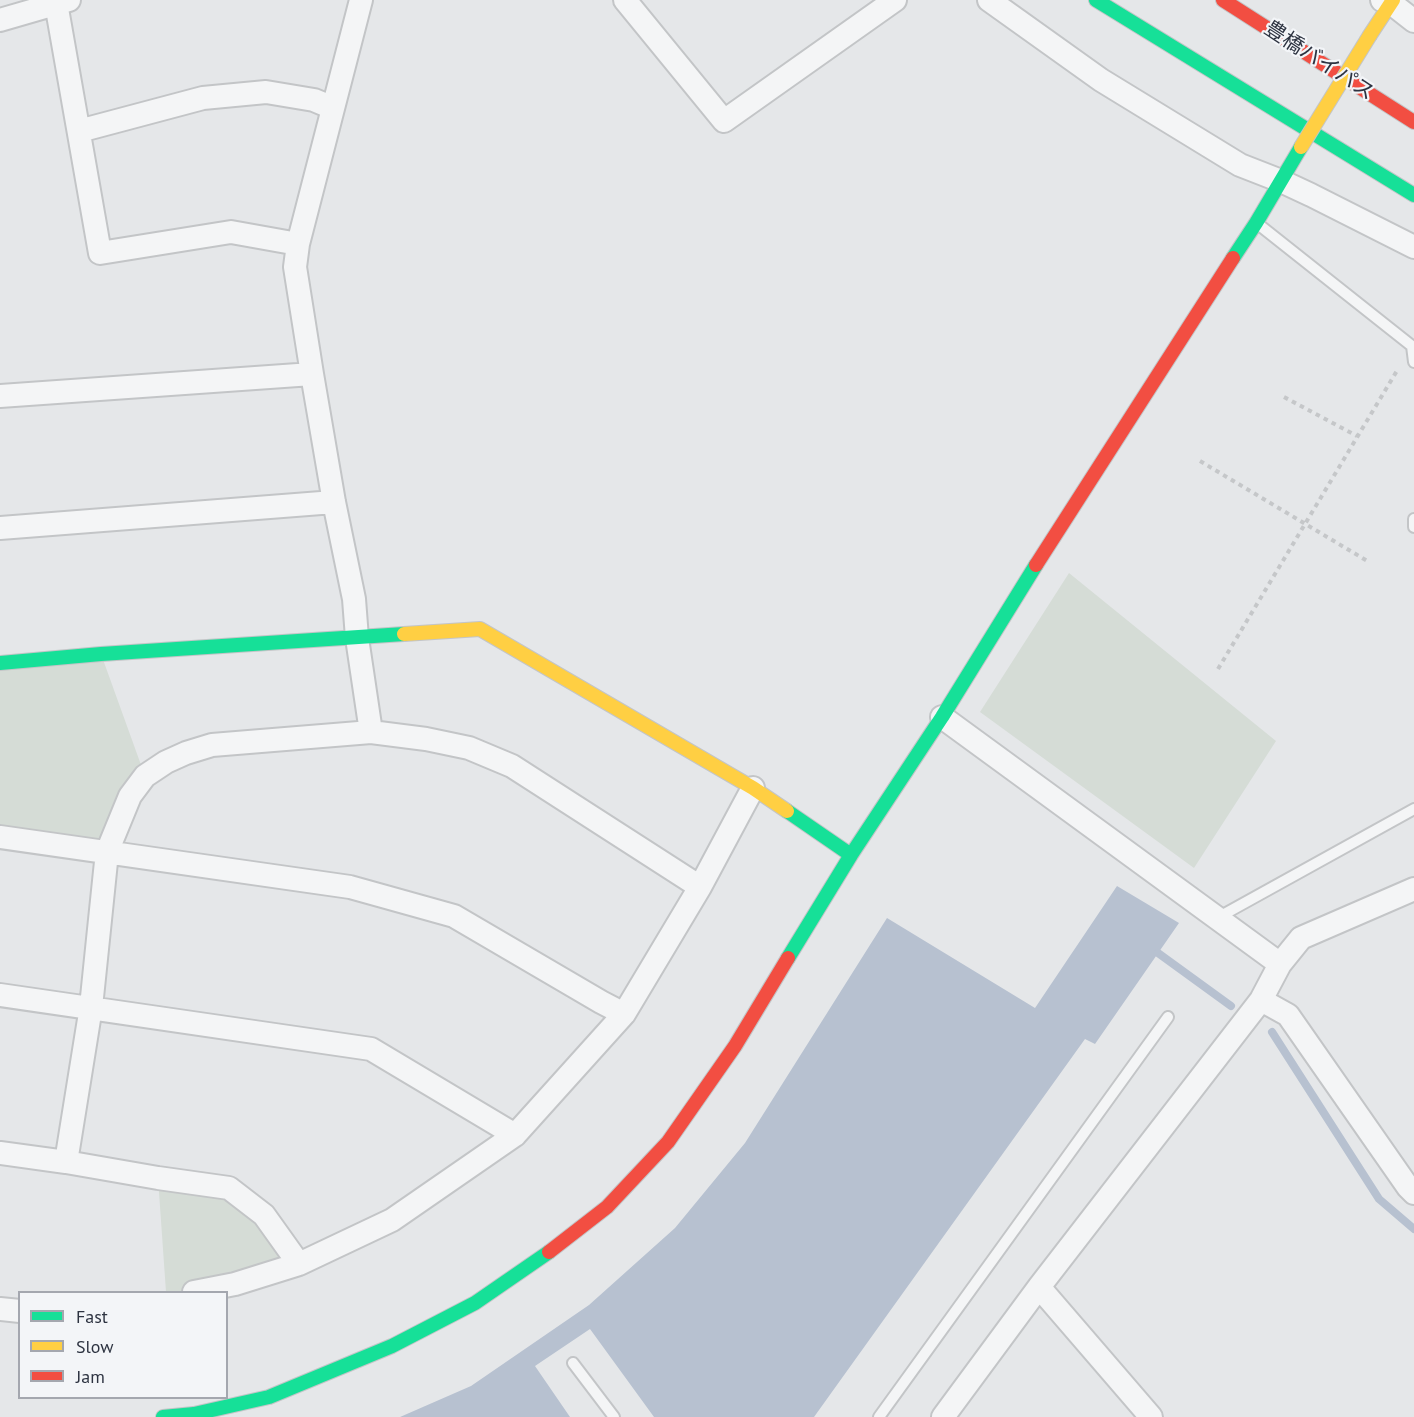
<!DOCTYPE html>
<html>
<head>
<meta charset="utf-8">
<style>
  body { margin:0 }
  #map { position:relative; width:1414px; height:1417px; overflow:hidden; background:#e5e7e9; font-family:"PT Sans",sans-serif }
  canvas { display:block }
  .legend { position:absolute; left:18px; top:1291px; width:210px; height:108px; box-sizing:border-box; background:#f3f5f8; border:2px solid #a4a7af; margin:0; padding:8px 10px; list-style:none; font-size:18px; color:#2d3341 }
  .legend li { display:flex; align-items:center; gap:12px; height:30px }
  .legend b { width:30px; border:2px solid #a4a7af }
</style>
</head>
<body>
<div id="map">
<canvas width="1414" height="1417"></canvas>
<ul class="legend">
<li><b style="height:8px;background:#16e098"></b>Fast</li>
<li><b style="height:8px;background:#ffcf43"></b>Slow</li>
<li><b style="height:8px;background:#f24e42"></b>Jam</li>
</ul>
</div>
<script>
const c = document.querySelector('canvas').getContext('2d');
c.lineJoin = 'round';
function paint(path, color) { c.fillStyle = color; c.fill(path, 'evenodd'); }
function stroke(path, color, width, dash) { c.strokeStyle = color; c.lineWidth = width; c.lineCap = dash ? 'butt' : 'round'; c.setLineDash(dash || []); c.stroke(path); }
function label(font, color, halo, rows, align = 'center') {
  c.font = font + ' "PT Sans","Noto Sans JP",sans-serif'; c.lineWidth = 4.5; c.setLineDash([]); c.textBaseline = 'middle'; c.strokeStyle = halo; c.fillStyle = color; for (const [text, x, y, turn = 0] of rows) {
    c.save(); c.translate(x, y); c.rotate((+turn || 0) * Math.PI / 180); c.textAlign = isNaN(turn) ? turn : align; if (halo) c.strokeText(text, 0, 0); c.fillText(text, 0, 0); c.restore();
  }
}
paint(new Path2D(`
  M1069 573 1276 741 1194 868 980 712Z
  M101 654 145 776 107 852 0 837V663Z
  M158 1178 229 1188 299 1264 194 1292H166Z`), '#d5dcd6');
paint(new Path2D(`
  M1117 886 1179 923 1095 1044 1085 1039 814 1417H654L590 1329 535 1366 570 1417H400L471 1386 589 1305 675 1228 745 1143 887 918 1035 1008Z`), '#b7c1d0');
stroke(new Path2D(`
  M1158 953 1231 1006
  M1272 1032 1379 1199 1414 1229`), '#b7c1d0', 8);
const lane = new Path2D(`
  M1258 224 1412 346 1414 362
  M1414 519V527
  M1217 918 1414 809
  M573 1363 614 1417
  M879 1417 1168 1017`);
const street = new Path2D(`
  M361 0 298 244 295 267 312 374 334 502 354 599 357 638 371 732
  M625 0 724 121 895 0
  M989 0 1101 80 1240 165 1281 181 1311 195 1414 247
  M1382 0 1391 3 1414 21
  M56 3 100 253 231 232 298 244
  M0 20 69 0
  M79 131 203 98 266 92 314 100 333 108
  M0 396 312 374
  M0 528 334 502
  M942 717 1280 964
  M0 837 350 887 454 916 601 1002 624 1014
  M0 995 371 1049 515 1135
  M1261 1000 1288 1015 1408 1187 1414 1193
  M0 1153 66 1162 158 1178 229 1188 264 1215 299 1264
  M66 1162 91 1007 107 852 130 796 145 776 166 762 186 753 212 745 371 732 426 739 469 748 512 766 700 887
  M1039 1287 1151 1417
  M194 1292 235 1284 299 1264 392 1220 515 1135 624 1014 700 887 753 788
  M0 1309 20 1311
  M943 1417 1039 1287 1261 1000 1280 964 1301 938 1414 889`);
const fast = new Path2D(`
  M1096 0 1414 195
  M1233 258 1256 223 1301 147
  M0 663 101 654 404 634
  M787 811 851 855
  M788 958 851 855 942 717 1036 565
  M163 1417 194 1414 269 1397 392 1346 475 1303 549 1252`);
const slow = new Path2D(`
  M1370 35 1393 0
  M404 634 480 629 753 788 787 811`);
const jam = new Path2D(`
  M1223 0 1414 122
  M1036 565 1233 258
  M549 1252 607 1207 668 1142 735 1046 788 958`);
stroke(lane, '#c3c5c7', 14);
stroke(street, '#c3c5c7', 26);
stroke(fast, '#c3c5c7', 16);
stroke(slow, '#c3c5c7', 16);
stroke(jam, '#c3c5c7', 16);
stroke(new Path2D(`
  M1284 397 1357 436
  M1200 461 1369 562
  M1218 669 1398 369`), '#c5c7c9', 4, [4.5, 4.5]);
stroke(lane, '#f4f5f6', 10);
stroke(street, '#f4f5f6', 22);
stroke(fast, '#16e098', 14);
stroke(slow, '#ffcf43', 14);
stroke(jam, '#f24e42', 14);
const slowBridge = new Path2D(`
  M1301 147 1370 35`);
stroke(slowBridge, '#c3c5c7', 16, []);
stroke(slowBridge, '#ffcf43', 14);
label('21px', '#2d3341', '#f3f5f8', [
  ["豊橋バイパス",1319,61,33]
]);
</script>
</body>
</html>
